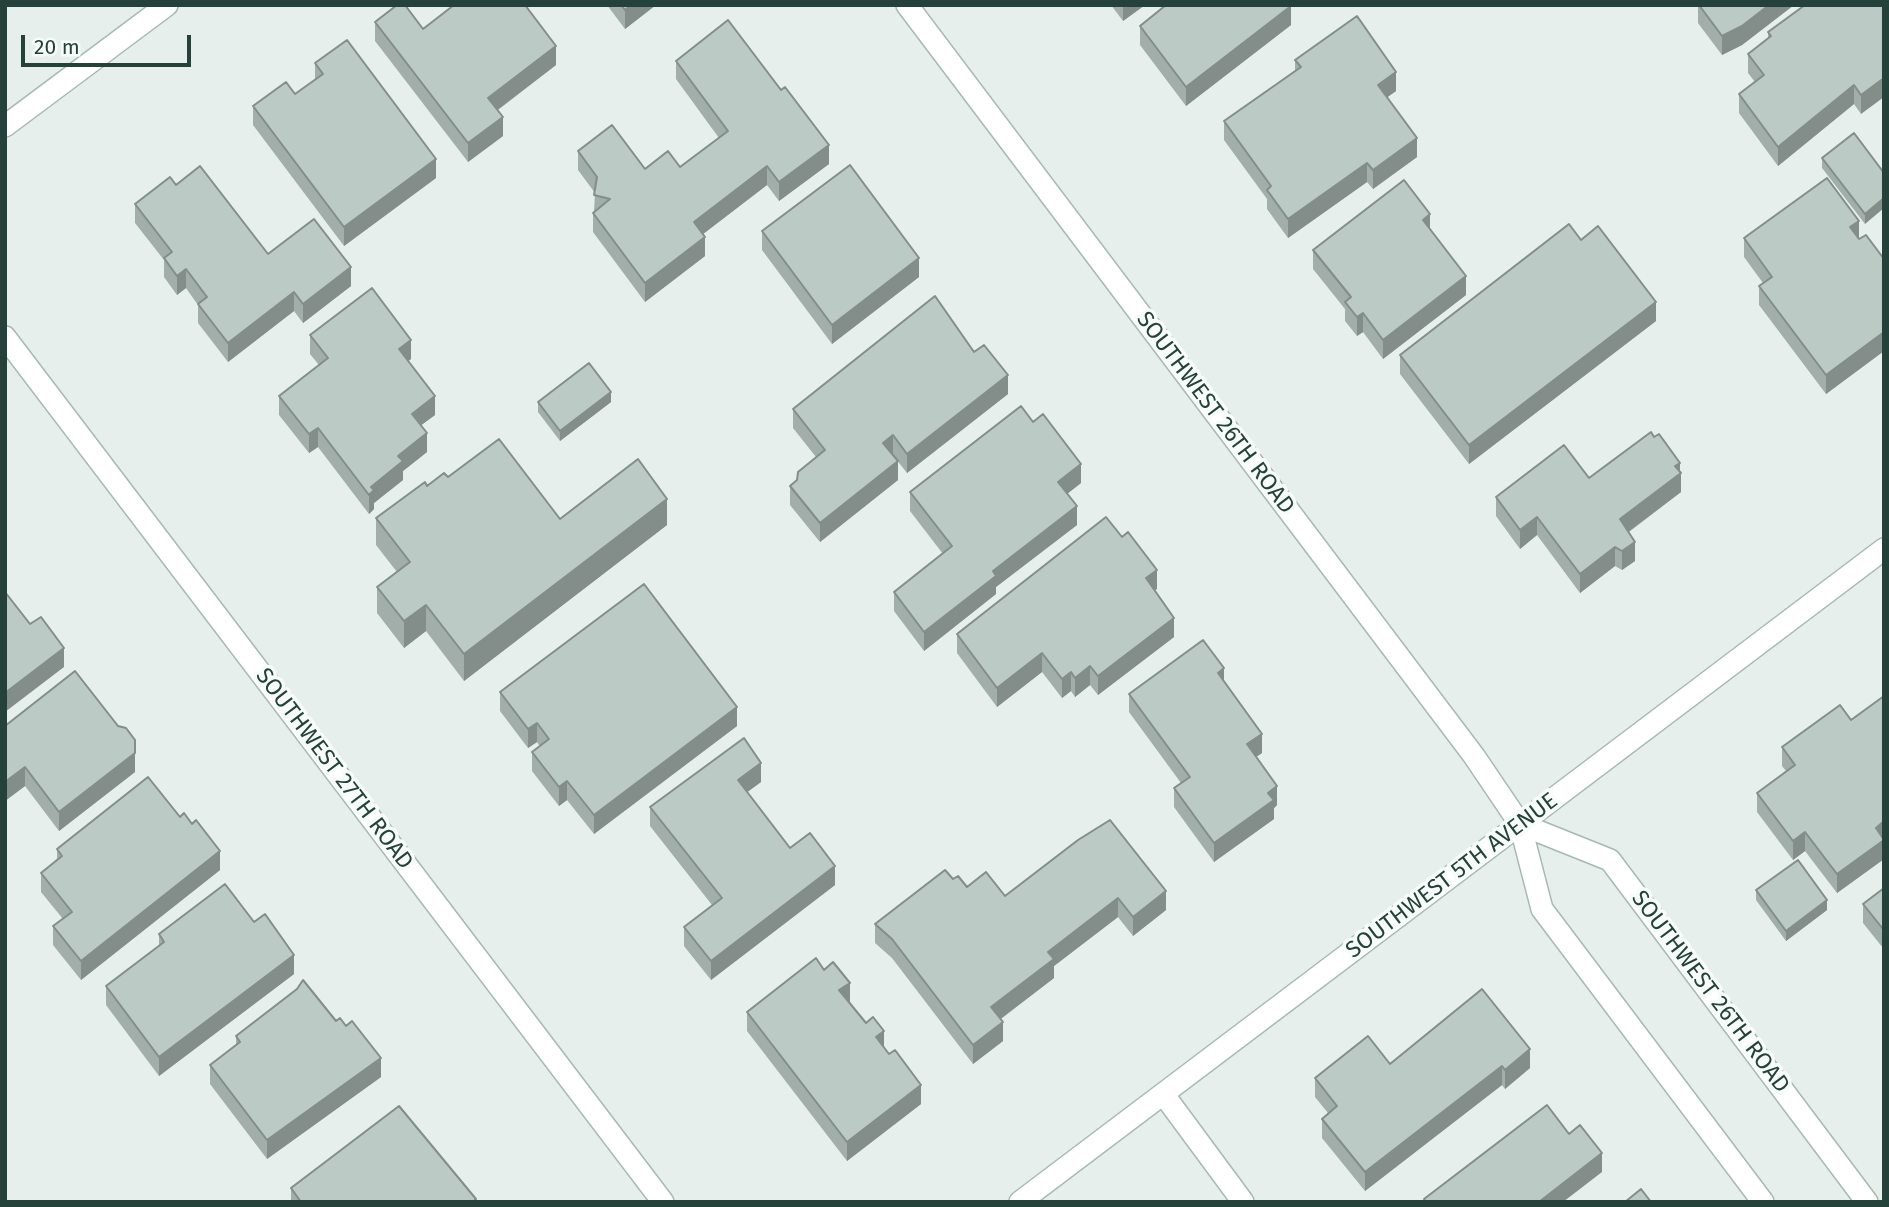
<!DOCTYPE html>
<html>
<head>
<meta charset="utf-8">
<style>
  body { margin:0 }
  #map { position:relative; width:1889px; height:1207px; overflow:hidden; background:#e6efeb; font-family:"Fira Sans",sans-serif }
  canvas { display:block }
  .frame { position:absolute; inset:0; border:7px solid #24423a; pointer-events:none }
  .scale { position:absolute; left:21px; top:35px; width:170px; height:32px; box-sizing:border-box; border:4px solid #24423a; border-top:0; padding-left:9px; font-size:21px; line-height:24px; white-space:nowrap; color:#24423a; -webkit-text-stroke:5px #f7fbf9; paint-order:stroke }
</style>
</head>
<body>
<div id="map">
<canvas width="1889" height="1207"></canvas>
<div class="frame"></div>
<div class="scale">20 m</div>
</div>
<script>
const c = document.querySelector('canvas').getContext('2d');
c.lineJoin = 'round';
function stroke(path, color, width, dash) { c.strokeStyle = color; c.lineWidth = width; c.lineCap = dash ? 'butt' : 'round'; c.setLineDash(dash || []); c.stroke(path); }
function paint(path, color) { c.fillStyle = color; c.fill(path, 'evenodd'); }
function label(font, color, halo, rows, align = 'center') {
  c.font = font + ' "Fira Sans",sans-serif'; c.lineWidth = 7; c.setLineDash([]); c.textBaseline = 'middle'; c.strokeStyle = halo; c.fillStyle = color; for (const [text, x, y, turn = 0] of rows) {
    c.save(); c.translate(x, y); c.rotate((+turn || 0) * Math.PI / 180); c.textAlign = isNaN(turn) ? turn : align; if (halo) c.strokeText(text, 0, 0); c.fillText(text, 0, 0); c.restore();
  }
}
const lane = new Path2D(`
  M1164 1095 1243 1202`);
const street = new Path2D(`
  M907 5 1474 756 1520 824 1542 909 1763 1202
  M5 126 167 5
  M5 337 663 1202
  M1520 824 1610 860 1867 1202
  M1020 1202 1884 549`);
stroke(lane, '#a8b8b2', 24);
stroke(street, '#a8b8b2', 24);
stroke(lane, '#fff', 21);
stroke(street, '#fff', 21);
paint(new Path2D(`
  M607 5H656L625 29Z
  M1111 5H1145L1123 21Z
  M1698 5H1794L1742 45 1722 55 1698 23Z
  M1884 5 1861 114 1854 104 1778 166 1739 113V94L1755 82 1748 73V54L1768 39V32Z
  M375 22 423 29 556 65 498 110 503 136 468 162 375 41Z
  M1291 25 1186 106 1140 45V26Z
  M1295 60 1396 91 1387 97 1417 157 1373 189 1367 182 1288 238 1267 209V199L1224 140V121L1295 71Z
  M676 61 829 164 779 201 767 185 703 234 705 256 645 302 593 232V213L594 212 595 193 578 170V151L645 169 680 167 719 138 676 79Z
  M315 63 436 178 344 246 253 125V106L295 94 315 80Z
  M1822 158 1884 173 1865 224 1822 168Z
  M176 185 268 254 351 286 303 323 294 311 228 362 198 323V305L186 288 177 295 164 277V260L135 223V204Z
  M1430 230 1466 295 1383 359 1363 332 1357 336 1345 321V309L1313 269V250Z
  M762 231 919 277 832 344 762 250Z
  M1744 238H1859L1884 259V351L1826 394 1759 305V286L1763 283 1744 257Z
  M1581 240 1656 321 1469 464 1400 374V355Z
  M310 335 411 359 408 361 435 415 421 425 427 452 403 471V480L374 503V509L369 514 318 447 309 453 279 415V396L319 365 310 354Z
  M974 352 1008 394 907 473 892 454 898 480 820 542 790 505V486L797 480 816 457 793 428V409Z
  M538 402H611L560 441 538 412Z
  M1680 471 1681 492 1629 532 1635 561 1622 570 1615 566 1580 593 1537 535 1520 549 1496 516V497L1589 478Z
  M448 477 560 519 667 525 464 681 426 631 404 648 377 613V587L397 572 376 545V518L427 486Z
  M1081 483 1067 494 1077 525 996 587V594L924 651 894 611V592L943 554 910 511V492Z
  M1157 589 1154 590 1174 637 1098 695 1090 685 1075 697 1071 691 1062 698 1042 672 997 707 957 653V634Z
  M1224 681 1262 753 1256 757 1277 805 1274 808V819L1214 862 1174 807V788L1181 783 1129 712V694Z
  M500 692 737 726 594 834 567 800 559 806 532 771V752L540 747 537 742 528 748 500 711Z
  M1884 696V859L1837 893 1805 851 1793 860 1757 812V793L1786 771 1782 766V747L1851 720Z
  M5 726 135 772 59 831 25 786 5 801Z
  M761 782 747 792 790 848 835 885 711 980 684 946V927L712 905 650 826V807Z
  M1078 840 1166 910 1133 936 1118 917 1054 966V978L1001 1019 1003 1041 973 1064 892 958 875 943V924L953 879 967 887 1005 896Z
  M57 849 220 870 81 980 53 945V926L63 919 41 892V873L57 861Z
  M1884 888V948H1883L1863 923V904Z
  M1756 890 1827 910 1786 941 1756 900Z
  M254 922 294 974 159 1076 106 1005V986L159 946V934Z
  M297 989 381 1077 267 1159 210 1084V1065L236 1045V1036Z
  M1482 989 1530 1068 1505 1089 1502 1085 1365 1191 1322 1138V1119L1328 1113 1315 1097V1078L1390 1064Z
  M849 1002 884 1047 921 1104 847 1161 747 1031V1012Z
  M291 1188 476 1202H291Z`), '#a1aea9');
paint(new Path2D(`
  M631 5H656L625 29V10Z
  M1123 5H1145L1123 21Z
  M1769 5H1794L1742 45 1722 55V36Z
  M1291 6V25L1186 106V87Z
  M556 46V65L488 117V98Z
  M1396 72V91L1378 104V85Z
  M1884 78V97L1861 114V95Z
  M1854 85V104L1778 166V147Z
  M503 117V136L468 162V143Z
  M1417 138V157L1373 189V170Z
  M829 145V164L779 201V182Z
  M436 159V178L344 246V227Z
  M1367 163V182L1288 238V219Z
  M767 166V185L694 241V222Z
  M1884 198V208L1865 224V214Z
  M1430 214V233L1423 220Z
  M1859 221V240L1850 227Z
  M705 237V256L645 302V283Z
  M919 258V277L832 344V325Z
  M351 267V286L303 323V304Z
  M186 269V288L177 295V276Z
  M1466 276V295L1383 359V340Z
  M294 292V311L228 362V343Z
  M1656 302V321L1469 464V445Z
  M1363 313V332L1357 336V317Z
  M1884 332V351L1826 394V375Z
  M411 340V359L399 368V349Z
  M1008 375V394L907 473V454Z
  M611 392V402L560 441V431Z
  M435 396V415L412 432V414Z
  M318 428V447L309 453V434Z
  M427 433V452L403 471V480L374 503V509L369 514V495L371 487 398 456Z
  M893 435V454L883 462V443Z
  M898 461V480L820 542V523Z
  M1680 463V475L1681 473V492L1620 538V519L1675 466Z
  M1081 464V483L1058 501V482Z
  M667 499V525L464 681V654Z
  M1077 506V525L996 587V594L924 651V632L993 571Z
  M1537 517V535L1520 549V530Z
  M1635 542V561L1622 570V551Z
  M1615 547V566L1580 593V574Z
  M1157 570V589L1146 597V578Z
  M426 605V631L404 648V621Z
  M1174 618V637L1098 695V676Z
  M64 648V667L5 712V693Z
  M1042 653V672L997 707V688Z
  M1090 666V685L1075 697V678Z
  M1224 668V687L1218 673Z
  M1071 672V691L1062 698V679Z
  M737 707V726L594 834V815Z
  M537 723V742L528 748V729Z
  M1262 734V753L1247 763V744Z
  M135 753V772L59 831V812Z
  M761 763V782L738 799V780Z
  M25 767V786L5 801V782Z
  M567 781V800L559 806V787Z
  M1277 786V805L1274 808V819L1214 862V843L1268 793Z
  M1884 821V859L1837 893V874L1876 828Z
  M1805 832V851L1793 860V841Z
  M220 851V870L81 980V961Z
  M835 866V885L711 980V961Z
  M1166 891V910L1133 936V917Z
  M1118 898V917L1054 966V978L991 1026V1007L1048 952Z
  M1827 900V910L1786 941V931Z
  M294 955V974L159 1076V1057Z
  M850 983V1002L839 1009V990Z
  M1003 1022V1041L973 1064V1045Z
  M884 1031V1050L876 1037Z
  M1530 1049V1068L1505 1089V1070Z
  M381 1058V1077L267 1159V1140Z
  M1502 1066V1085L1365 1191V1172Z
  M921 1085V1104L847 1161V1142Z
  M1602 1153V1172L1563 1202H1539Z`), '#838d89');
const building = new Path2D(`
  M397 5H405L423 29 454 5H525L556 46 488 98 503 117 468 143 375 22Z
  M621 5H631L625 10Z
  M1166 5H1291V6L1186 87 1140 26Z
  M1699 5H1769L1742 26 1722 36Z
  M1805 5H1884V78L1861 95 1854 85 1778 147 1739 94 1764 75 1748 54 1771 36 1768 32Z
  M1357 16 1396 72 1378 85 1417 138 1373 170 1367 163 1288 219 1267 190 1271 186 1224 121 1301 67 1295 60Z
  M728 20 781 90 785 87 829 145 779 182 767 166 694 222 705 237 645 283 593 213 610 199 594 195 597 177 578 151 612 125 645 169 668 151 680 167 728 131 676 61Z
  M347 40 436 159 344 227 253 106 286 82 295 94 323 74 315 63Z
  M1854 133 1884 173V198L1865 214 1822 158Z
  M850 165 919 258 832 325 762 231Z
  M200 166 268 254 314 219 351 267 303 304 294 292 228 343 198 304 207 297 186 269 177 276 164 258 172 252 135 204 170 177 176 185Z
  M1827 178 1859 221 1850 227 1859 239 1866 235 1884 259V332L1826 375 1759 286 1772 277 1744 238Z
  M1404 180 1430 214 1423 220 1466 276 1383 340 1363 313 1357 317 1345 302 1351 297 1313 250Z
  M1569 224 1581 240 1598 226 1656 302 1469 445 1400 355Z
  M372 288 411 340 399 349 435 396 412 414 427 433 398 456 403 461 371 487 374 490 369 495 318 428 309 434 279 396 328 358 310 335Z
  M935 296 974 352 984 345 1008 375 907 454 893 435 883 443 898 461 820 523 790 486 797 480 798 472 825 450 793 409Z
  M589 363 611 392 560 431 538 402Z
  M1021 406 1033 422 1043 414 1081 464 1058 482 1077 506 993 571 996 576 924 632 894 592 952 546 910 492Z
  M1651 432 1654 437 1659 434 1680 463 1675 466 1681 473 1620 519 1635 542 1622 551 1615 547 1580 574 1537 517 1520 530 1496 497 1564 445 1589 478Z
  M499 439 560 519 638 459 667 499 464 654 426 605 404 621 377 587 410 562 376 518 425 482 427 486 444 473 448 477Z
  M1106 517 1122 537 1128 532 1157 570 1146 578 1174 618 1098 676 1090 666 1075 678 1071 672 1062 679 1042 653 997 688 957 634Z
  M644 584 737 707 594 815 567 781 559 787 532 752 549 739 537 723 528 729 500 692Z
  M5 592 30 624 41 617 64 648 5 693Z
  M1203 640 1224 668 1218 673 1262 734 1247 744 1277 786 1268 793 1274 800 1214 843 1174 788 1190 777 1129 694Z
  M75 671 118 726 126 728 135 740V753L59 812 25 767 5 782V726Z
  M1884 696V821L1876 828 1884 840 1837 874 1805 832 1793 841 1757 793 1795 765 1782 747 1840 705 1851 720Z
  M744 738 761 763 738 780 790 848 810 833 835 866 711 961 684 927 722 898 650 807Z
  M148 777 180 817 184 813 192 824 196 820 220 851 81 961 53 926 72 912 41 873 62 856 57 849Z
  M1110 820 1166 891 1133 917 1118 898 1048 952 1054 959 991 1007 1003 1022 973 1045 892 939 875 924 945 870 953 879 958 876 967 887 986 872 1005 896 1078 840Z
  M1798 860 1827 900 1786 931 1756 890Z
  M225 884 254 922 265 914 294 955 159 1057 106 986 164 942 159 934Z
  M1884 888V929H1883L1863 904Z
  M816 958 824 970 833 962 850 983 839 990 866 1023 873 1017 884 1031 876 1037 889 1054 895 1050 921 1085 847 1142 747 1012Z
  M303 980 336 1021 340 1018 346 1026 352 1021 381 1058 267 1140 210 1065 240 1042 236 1036 297 989Z
  M1482 989 1530 1049 1505 1070 1502 1066 1365 1172 1322 1119 1337 1106 1315 1078 1368 1036 1390 1064Z
  M1547 1105 1569 1134 1580 1125 1602 1153 1539 1202H1426L1424 1199Z
  M399 1106 476 1199 473 1202H301L291 1188Z
  M1641 1189 1651 1202H1625Z`);
paint(building, '#bbcac4');
stroke(building, '#838d89', 2);
label('23px', '#24423a', '#f7fbf9', [
  ["SOUTHWEST 26TH ROAD",1215,413,53],
  ["SOUTHWEST 27TH ROAD",334,769,53],
  ["SOUTHWEST 5TH AVENUE",1452,876,-37],
  ["SOUTHWEST 26TH ROAD",1710,992,53]
]);
</script>
</body>
</html>
